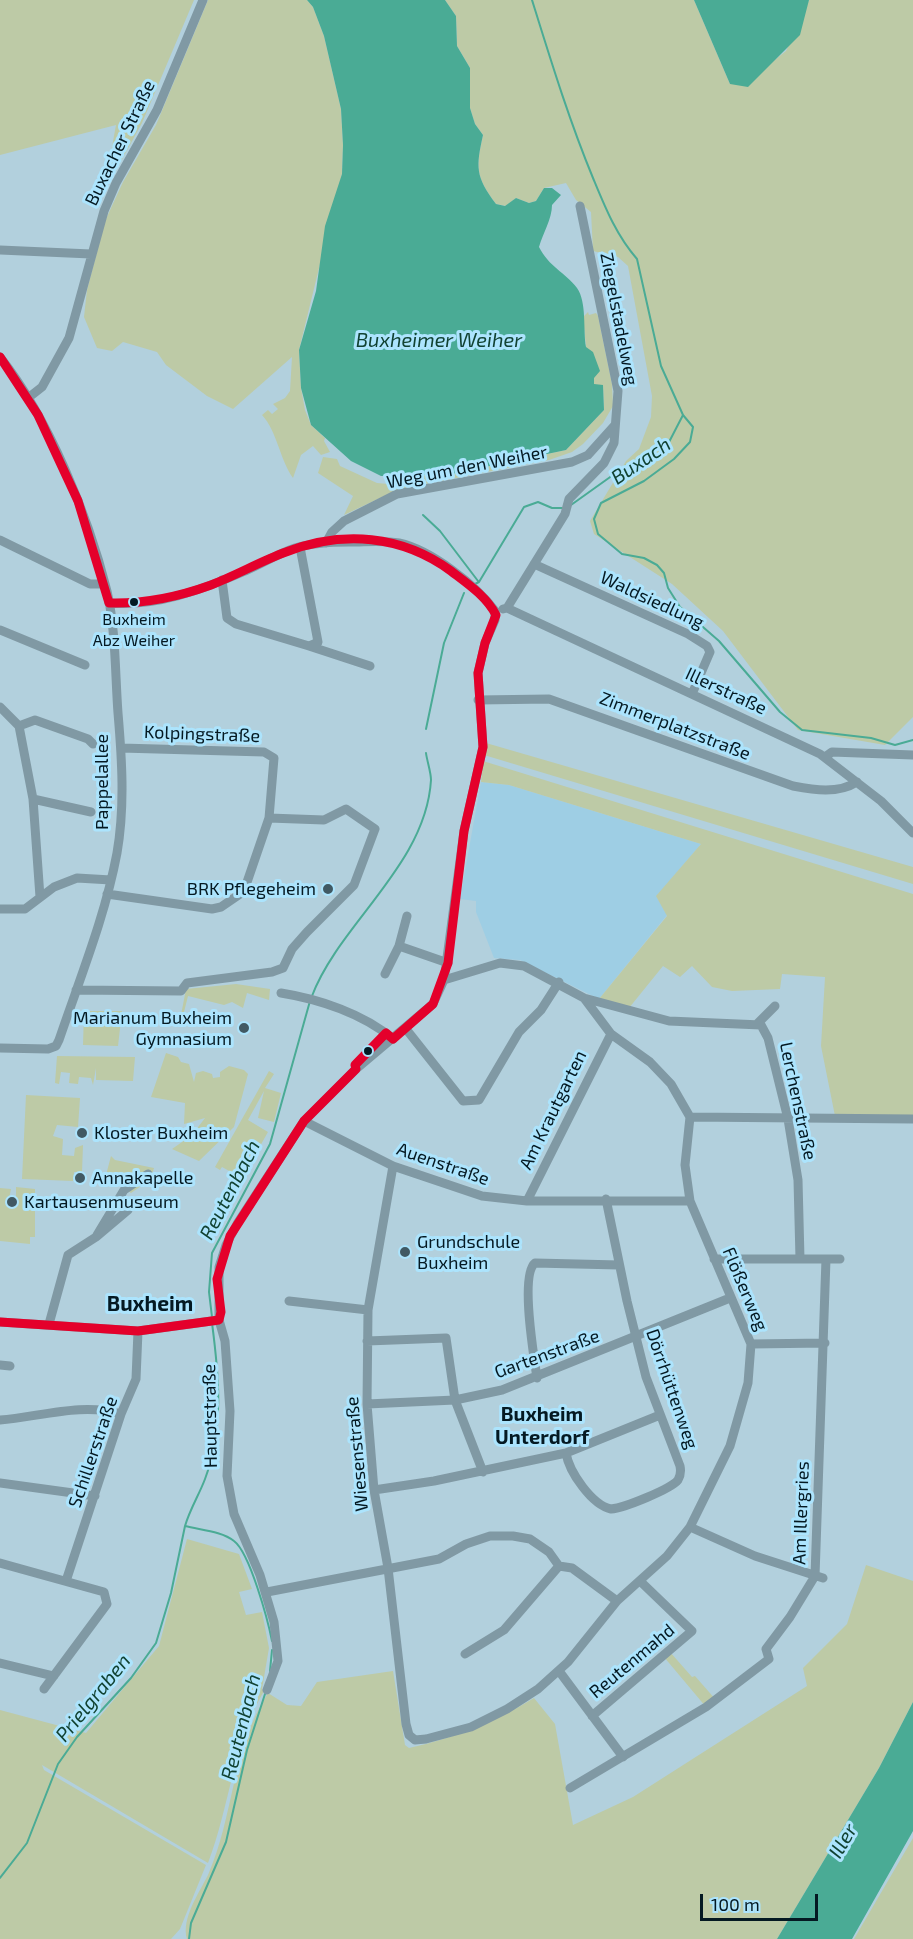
<!DOCTYPE html>
<html>
<head>
<meta charset="utf-8">
<style>
  body { margin:0 }
  #map { position:relative; width:913px; height:1939px; overflow:hidden; background:#b2d0dd; font-family:"Exo 2",sans-serif }
  canvas { display:block }
  .scale { position:absolute; left:700px; top:1894px; width:118px; height:27px; box-sizing:border-box; border:3px solid #041922; border-top:0; padding-left:8px; font-size:18px; line-height:21px; white-space:nowrap; color:#041922; -webkit-text-stroke:4px #ace4fd; paint-order:stroke }
</style>
</head>
<body>
<div id="map">
<canvas width="913" height="1939"></canvas>
<div class="scale">100 m</div>
</div>
<script>
const c = document.querySelector('canvas').getContext('2d');
c.lineJoin = 'round';
function paint(path, color) { c.fillStyle = color; c.fill(path, 'evenodd'); }
function stroke(path, color, width, dash) { c.strokeStyle = color; c.lineWidth = width; c.lineCap = dash ? 'butt' : 'round'; c.setLineDash(dash || []); c.stroke(path); }
function label(font, color, halo, rows, align = 'center') {
  c.font = font + ' "Exo 2",sans-serif'; c.lineWidth = 6; c.setLineDash([]); c.textBaseline = 'middle'; c.strokeStyle = halo; c.fillStyle = color; for (const [text, x, y, turn = 0] of rows) {
    c.save(); c.translate(x, y); c.rotate((+turn || 0) * Math.PI / 180); c.textAlign = isNaN(turn) ? turn : align; if (halo) c.strokeText(text, 0, 0); c.fillText(text, 0, 0); c.restore();
  }
}
paint(new Path2D(`
  M481 782 509 785 701 844 657 896 667 915 599 999 520 960 494 958 476 912V901L460 899Z`), '#9ecee4');
paint(new Path2D(`
  M0 0H194L142 123 114 174H107L116 125 0 155Z
  M208 0H307L313 7 324 36 341 109 343 145 342 174 299 350 301 388 305 410 311 425 325 438 324 441 330 452 321 455 313 446 301 455 293 478C280 460 277 431 262 415L268 410 272 414 278 409 273 404 285 398 290 391 292 357 233 409 207 396 166 365 157 352 123 342 112 351 97 348 84 317 87 290 105 221 123 182 156 125Z
  M445 0H694L730 84 767 66 786 51 809 0H913V717L885 745 798 730 723 631 672 584 594 534 590 521 626 461 639 449 651 417 652 396 628 266 618 257 593 251 591 212 576 200 566 183 544 188 536 201 529 203 516 198 506 206 496 204C475 176 476 167 483 135L475 124 470 108V68L457 46 456 16Z
  M588 312 589 315 596 313 598 316 612 384 613 406 603 423 583 444 572 452 549 460 399 489 344 515 353 496 318 473 323 457 337 459 340 466 377 483 388 484 387 476 452 474 566 450 604 410 603 385H594L586 347 583 317Z
  M486 743 913 867V884L484 755Z
  M483 761 913 894V1116H835L821 1046 825 977 782 974 780 989 732 991 712 987 692 966 680 977 663 966 629 1008 599 999 667 916 656 896 701 844 509 785 481 782Z
  M236 984 270 989 269 1000 247 993 243 1008 232 1002 224 1005 188 996 183 1016 181 1015 186 989Z
  M84 1011H122L118 1046 83 1045Z
  M166 1053 178 1057 181 1062 189 1064 194 1082 196 1073 203 1071 212 1074 213 1078 220 1077V1072L229 1066 244 1070 248 1074 234 1127 199 1161 172 1149 192 1135 205 1118 184 1124 185 1103 151 1097Z
  M57 1056 135 1057 133 1081 96 1080V1068L93 1085 91 1078 79 1077 78 1084 69 1083 70 1073 61 1072 59 1084 55 1083Z
  M269 1071 274 1074 265 1088 281 1093 274 1122 258 1118 264 1091 248 1120 268 1132 242 1178 222 1167 220 1170 215 1167Z
  M26 1095 80 1098 78 1127 57 1125 53 1136 63 1139 62 1155 74 1156 75 1148 83 1145 82 1172H74L73 1181 22 1179Z
  M111 1156 115 1160 154 1168 150 1180 131 1193 106 1175Z
  M16 1187 35 1189V1237H30V1244L0 1241V1188L11 1189 8 1204 16 1206Z
  M187 1539 239 1554 252 1589 239 1592 246 1615 262 1612 269 1648 262 1689 264 1691C233 1744 230 1806 208 1863L42 1765 44 1770 206 1865 180 1929 171 1939H0V1710L86 1733 159 1646Z
  M866 1565 913 1581V1702L879 1768 777 1939H187C181 1919 199 1893 208 1875 234 1816 232 1748 268 1693L287 1705 301 1706 317 1682 393 1671 405 1745 409 1748C455 1738 494 1722 534 1698L555 1724 573 1825 633 1797 807 1686 803 1668 847 1624Z
  M670 1652 692 1677 695 1676 716 1700 706 1707 664 1657Z
  M913 1838V1939H854Z`), '#bdcaa6');
paint(new Path2D(`
  M307 0H445L456 16 457 46 470 68V108L475 124 483 135C476 167 475 176 496 204L505 206 516 198 529 203 536 201 544 188H552L561 195 552 205C552 219 543 233 539 247 549 267 565 272 577 288 587 302 583 330 586 347L593 352 600 371 594 378V384L603 385 604 410 566 450 452 474 381 476 351 461 311 425 301 388 299 350 316 291 325 226 342 174 343 145 341 109 324 36 313 7Z
  M694 0H809L800 35 748 87 730 84Z
  M913 1702V1831L852 1939H777L879 1768Z`), '#4aab95');
stroke(new Path2D(`
  M532 0C551 61 569 120 593 178 605 207 616 235 637 259L661 366 683 415 693 427 690 442 674 459 644 481 601 503 594 519 598 534 622 554 644 558 657 565 664 573 668 588 680 607 719 641 780 712 802 730 871 738 895 745 913 740
  M571 505 627 465 668 444 683 415
  M423 515 440 531 478 581
  M475 584 479 582 524 507 538 502 552 508H563
  M426 729 444 643 464 593
  M312 996C339 924 426 865 431 780 431 772 427 761 426 753
  M212 1317 209 1292 212 1253 270 1144 310 1001
  M212 1323C219 1376 224 1428 205 1479 199 1495 190 1509 185 1526 200 1530 222 1531 234 1541 250 1553 268 1621 272 1641
  M270 1671 272 1650
  M0 1878 27 1843 58 1764 77 1737 131 1678 156 1643 171 1593 185 1526
  M189 1939 191 1923 226 1842 247 1750 265 1694`), '#4aab95', 2);
stroke(new Path2D(`
  M0 250 91 254
  M0 357C49 419 88 515 107 591 116 631 115 673 118 713 122 760 125 807 117 853 105 917 80 978 59 1040L56 1046 48 1049 0 1048
  M28 398 42 387 69 338 104 211 116 183 157 110 203 0
  M0 540 90 584H104
  M326 543 332 532 344 521 397 494 572 462 588 455 615 425
  M534 564 688 634 707 646 710 652 692 694
  M222 580 227 618 236 624 309 646 318 642 300 547
  M109 603C155 607 202 590 245 571 262 564 277 554 295 548 312 543 331 542 349 542 366 542 383 540 399 543 431 550 476 585 495 611
  M507 608 820 754 881 801 913 833
  M503 609 507 608 565 514 569 499 604 463 614 443 618 391 580 206
  M0 630 85 665
  M309 646 370 666
  M478 700 549 699 793 786C814 790 838 794 857 782
  M0 707 19 726 33 799 40 897
  M19 726 35 720 88 739 93 744
  M825 757 832 752 913 755
  M33 799 91 812
  M107 894 212 909 221 907 240 894 245 888 269 818 274 758 264 752 121 748
  M0 909H25L54 887 77 878 111 880
  M399 946 448 963
  M385 974 399 946 407 916
  M76 990 181 991 187 983 272 972 283 968 292 949 307 932 354 885 375 829 346 809 324 820 269 818
  M281 993C319 999 364 1014 393 1039
  M584 998 669 1021 761 1025 768 1038 788 1119 798 1180 800 1259
  M758 1023 775 1006
  M406 1029 463 1101 479 1100 519 1032 541 1010 559 982
  M690 1117 913 1119
  M304 1121 393 1166 482 1196 527 1201H690
  M393 1166 368 1310 367 1404 374 1490 388 1568 406 1724 409 1735 415 1740 426 1739 471 1727 507 1709 538 1689 568 1662 617 1601 667 1556 690 1527 730 1446 748 1383 751 1344 690 1201 685 1165 690 1117 671 1084 650 1062 611 1034 584 998 524 966 500 963 444 980
  M527 1201 611 1034
  M97 1235 124 1190 148 1174
  M714 1259H840
  M289 1301 368 1310
  M0 1322 138 1331 219 1320
  M49 1324 68 1255 96 1237 128 1210
  M367 1341 446 1338 455 1400 483 1472
  M751 1344 825 1343
  M0 1365 10 1366
  M537 1378C534 1357 520 1275 535 1263L619 1265
  M367 1404 455 1400 502 1390 730 1298
  M0 1420C39 1417 82 1402 121 1414
  M566 1453C569 1472 592 1505 611 1509 624 1508 671 1489 678 1480 681 1475 681 1471 680 1466L646 1377 627 1301 606 1199
  M0 1483 95 1496
  M374 1490 434 1481 566 1453 660 1415
  M690 1527 755 1556 823 1578
  M0 1563 104 1592 107 1604 44 1689
  M66 1581 121 1414 136 1379 138 1331
  M267 1592 439 1559 466 1544 490 1536H513L530 1539 549 1552 559 1566 572 1568 617 1601
  M465 1654 504 1630 559 1566
  M0 1663 54 1676
  M559 1671 623 1757
  M267 1690 278 1661 274 1622 260 1575 234 1514 227 1476 230 1411 225 1341 219 1320V1267L226 1245 237 1224 304 1121 356 1069 433 1004 444 980 464 831 483 747 478 673 485 643 495 620V611
  M592 1716 692 1631 640 1581
  M570 1788 706 1707 769 1659 766 1649 790 1617 815 1576 826 1259`), '#8099a4', 9);
stroke(new Path2D(`
  M0 357 38 415 78 501 109 603C145 604 178 597 211 585 237 575 261 561 286 552 343 530 402 535 451 571 468 584 486 596 496 615L485 643 478 673 483 747 464 831 448 963 433 1004 393 1039 386 1033 355 1065 356 1069 304 1121 230 1236 217 1279 221 1312 219 1320 138 1331 0 1322`), '#e4002b', 9);
for (const [x, y, r, color] of [
  [134,602,5,"#041922"],
  [328,889,6,"#415963"],
  [244,1028,6,"#415963"],
  [368,1051,5,"#041922"],
  [82,1133,6,"#415963"],
  [80,1178,6,"#415963"],
  [12,1202,6,"#415963"],
  [405,1252,6,"#415963"]
]) { const dot = new Path2D(); dot.arc(x, y, r, 0, 2 * Math.PI); c.fillStyle = color; c.fill(dot); stroke(dot, '#ace4fd', 2); }
label('16px', '#041922', '#ace4fd', [
  ["Buxheim",134,620],
  ["Abz Weiher",134,641]
]);
label('18px', '#041922', '#ace4fd', [
  ["Buxacher Straße",120,143,-64],
  ["Ziegelstadelweg",619,319,79],
  ["Weg um den Weiher",467,467,-11],
  ["Waldsiedlung",652,600,25],
  ["Illerstraße",726,691,25],
  ["Zimmerplatzstraße",675,726,21],
  ["Kolpingstraße",202,734,2],
  ["Pappelallee",102,782,-90],
  ["Lerchenstraße",798,1101,78],
  ["Am Krautgarten",553,1110,-64],
  ["Auenstraße",443,1164,19],
  ["Flößerweg",745,1289,67],
  ["Gartenstraße",547,1354,-20],
  ["Dörrhüttenweg",672,1389,71],
  ["Hauptstraße",210,1416,-91],
  ["Schillerstraße",93,1452,-71],
  ["Wiesenstraße",357,1454,-95],
  ["Am Illergries",801,1513,-88],
  ["Reutenmahd",632,1661,-40]
]);
label('18px', '#041922', '#ace4fd', [
  ["BRK Pflegeheim",316,889,"right"],
  ["Marianum Buxheim",232,1018,"right"],
  ["Gymnasium",232,1039,"right"],
  ["Kloster Buxheim",94,1133],
  ["Annakapelle",92,1178],
  ["Kartausenmuseum",24,1202],
  ["Grundschule",417,1242],
  ["Buxheim",417,1263]
], 'left');
label('italic 20px', '#114232', '#ace4fd', [
  ["Buxheimer Weiher",439,340],
  ["Buxach",641,461,-34],
  ["Reutenbach",230,1190,-63],
  ["Prielgraben",93,1698,-51],
  ["Reutenbach",241,1727,-76],
  ["Iller",843,1841,-60]
]);
label('bold 20px', '#041922', '#ace4fd', [
  ["Buxheim",542,1414],
  ["Unterdorf",542,1437]
]);
label('bold 21px', '#041922', '#ace4fd', [
  ["Buxheim",150,1304]
]);
</script>
</body>
</html>
